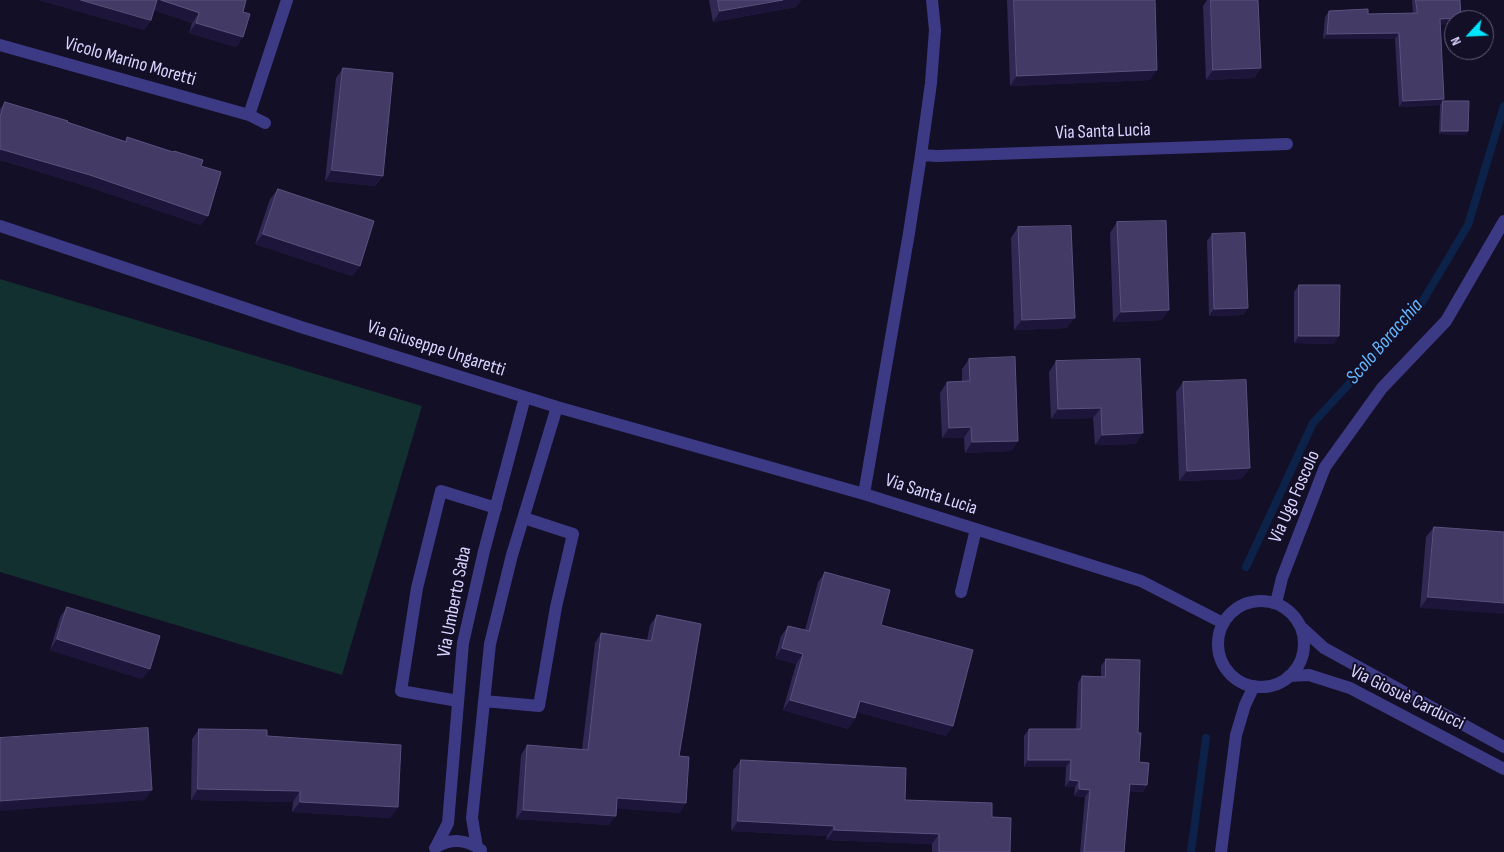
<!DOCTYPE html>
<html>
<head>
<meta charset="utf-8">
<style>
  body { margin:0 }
  #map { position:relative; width:1504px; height:852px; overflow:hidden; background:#130f26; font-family:"Sofia Sans Condensed",sans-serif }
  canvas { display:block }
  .north { position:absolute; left:1444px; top:10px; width:50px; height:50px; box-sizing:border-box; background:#130f26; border:1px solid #625e7d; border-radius:50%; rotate:245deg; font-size:14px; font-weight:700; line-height:20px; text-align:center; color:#d9d4ff }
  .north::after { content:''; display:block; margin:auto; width:18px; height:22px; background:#00e5ff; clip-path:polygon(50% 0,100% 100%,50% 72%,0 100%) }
</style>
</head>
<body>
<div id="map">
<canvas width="1504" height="852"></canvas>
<div class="north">N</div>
</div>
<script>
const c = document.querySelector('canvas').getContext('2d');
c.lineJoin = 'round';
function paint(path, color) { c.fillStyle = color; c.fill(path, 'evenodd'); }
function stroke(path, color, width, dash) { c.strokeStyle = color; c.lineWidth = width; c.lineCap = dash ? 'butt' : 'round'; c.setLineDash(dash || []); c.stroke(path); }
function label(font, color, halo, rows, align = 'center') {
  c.font = font + ' "Sofia Sans Condensed",sans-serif'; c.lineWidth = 4; c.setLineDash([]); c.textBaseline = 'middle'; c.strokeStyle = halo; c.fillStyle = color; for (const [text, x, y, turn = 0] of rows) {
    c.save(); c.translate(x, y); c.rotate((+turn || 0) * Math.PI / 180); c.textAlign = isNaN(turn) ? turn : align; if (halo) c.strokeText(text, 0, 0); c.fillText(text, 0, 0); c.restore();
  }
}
paint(new Path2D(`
  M0 279 422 406 342 675 0 572Z`), '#12302f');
stroke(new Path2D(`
  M1246 567 1313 423 1418 309 1468 225 1504 106
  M1191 852 1206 738`), '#0c2248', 8);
stroke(new Path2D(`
  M0 45 249 115 265 123
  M249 115 287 0
  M921 155 937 156 1287 144
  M0 226 301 327 557 407 864 494 1141 581 1223 623
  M864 494 909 233 921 155 931 83 935 30 932 0
  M961 592 976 529
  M1218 644a43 43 0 1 1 86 0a43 43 0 1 1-86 0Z
  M1276 603 1282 578 1325 467 1382 388 1446 321 1504 221
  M1301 627 1324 648 1504 747
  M1289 676 1309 675 1350 688 1504 769
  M458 701 401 691 417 588 441 491 496 508
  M484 701 539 706 556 607 573 534 524 518
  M436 847 448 823 463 643 484 551 525 397
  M477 847 472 818 490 644 512 555 557 407
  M435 848C450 838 467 839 481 850
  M1221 852 1236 735 1245 705 1254 686`), '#3d3a85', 12);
paint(new Path2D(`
  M39 0H246L243 12V37L236 47 189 33 192 23 154 10 151 20 144 30Z
  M709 0H801L796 7 713 22Z
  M1007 0H1155L1150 80 1010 86Z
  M1207 0H1258L1261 68 1254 78 1206 80 1203 6Z
  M1413 0H1460L1461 18 1460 20H1454V24H1440L1443 101 1468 131 1466 135 1439 134 1440 105 1399 107 1395 39H1323L1325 17 1329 11 1368 14 1413 13 1412 1Z
  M343 68 383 176 375 186 325 181 336 78Z
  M5 102 125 141 127 137 173 152 174 151 201 166V225L83 185 0 160V109Z
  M278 189 360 266 352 276 255 244 270 199Z
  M1117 222 1162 320 1113 322 1110 233Z
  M1018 227 1067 328 1014 330 1011 238Z
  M1212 234 1248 308 1243 315 1209 316 1207 241Z
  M1299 285 1334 344 1294 343V292Z
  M969 359 1018 441 1011 451 965 453 964 438H942L940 393 947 382H962V369Z
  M1056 361 1136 444 1095 445 1093 418 1051 419 1049 372Z
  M1183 382 1242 479 1179 481 1176 392Z
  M1434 527 1504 532 1420 608 1426 537Z
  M825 572 881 625 953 726 946 736 857 712 855 718 848 729 783 710 796 664 775 658 781 636 788 626 805 630 818 582Z
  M67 607 142 679 50 650 60 617Z
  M657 615 679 756 680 813 616 808 609 825 516 819 521 755 527 745 582 749 595 643 601 633 647 640 650 625Z
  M1106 659 1138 733 1139 762 1147 785 1143 792 1129 791 1124 852H1080L1085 797 1074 796 1075 787H1065L1066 767H1024V736L1029 729H1076L1078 683 1082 676 1101 677V666Z
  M199 729 267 736 398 807 390 818 292 812 293 802 191 800 192 739Z
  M741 760 905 800 992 817 1010 852H932V844L826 840 827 836 731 831 733 770Z`), '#312854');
paint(new Path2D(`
  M39 0H81L151 20 144 30Z
  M156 0H161L199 13 192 23 150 9Z
  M783 0H801L796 7 713 22 720 11Z
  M1461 18 1460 20H1454V24L1436 25 1440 19Z
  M196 23 243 37 236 47 189 33Z
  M1399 33 1395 39H1323L1327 34Z
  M1261 68 1254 78 1206 80 1213 70Z
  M1157 70 1150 80 1010 86 1017 76Z
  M1444 99 1440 105 1399 107 1403 101Z
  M1442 131H1468L1466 135 1439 134Z
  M0 149 90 175 208 216 201 225 83 185 0 160Z
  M332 170 383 176 375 186 325 181Z
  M263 234 360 266 352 276 255 244Z
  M1248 308 1243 315 1209 316 1214 309Z
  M1169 310 1162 320 1113 322 1121 312Z
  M1075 318 1067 328 1014 330 1022 320Z
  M1299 336H1339L1334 344 1294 343Z
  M1101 408 1093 418 1051 419 1058 409Z
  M971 427 964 438H942L949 428Z
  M1143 433 1136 444 1095 445 1102 435Z
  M1018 441 1011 451 965 453 972 442Z
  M1250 468 1242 479 1179 481 1187 471Z
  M1428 597 1504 603V614L1420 608Z
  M57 639 150 669 142 679 50 650Z
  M782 648 803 654 796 664 775 658Z
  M790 700 855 718 848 729 783 710Z
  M860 701 953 726 946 736 853 711Z
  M1028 760H1071L1066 767H1024Z
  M1070 780 1079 781 1075 787H1065Z
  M1130 784 1147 785 1143 792 1125 790Z
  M198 789 300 791 293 802 191 800Z
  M1079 789 1090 790 1085 797 1074 796Z
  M152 790 145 800 0 811V801Z
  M617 798 686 803 680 813 610 808Z
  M300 802 398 807 390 818 292 812Z
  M523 810 616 816 609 825 516 819Z
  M738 821 834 826 827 836 731 831Z
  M834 830 939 834 932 844 826 840Z`), '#1d163a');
const building = new Path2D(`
  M81 0H157L151 20Z
  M161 0H246L243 12 250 14 243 37 196 23 199 13Z
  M718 0H783L720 11Z
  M1014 0H1155L1157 70 1017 76Z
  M1211 0H1258L1261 68 1213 70Z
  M1416 0H1460L1461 18 1440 19 1444 99 1403 101 1399 33 1327 34 1329 11 1368 9V14L1417 13Z
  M343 68 393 73 383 176 332 170Z
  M1443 101H1469L1468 131H1442Z
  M5 102 68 121 67 122 126 142 127 137 173 152 174 151 203 160 201 166 221 172 208 216 90 175 0 149V118Z
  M278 189 374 221 360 266 263 234Z
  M1166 221 1169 310 1121 312 1117 222Z
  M1071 226 1075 318 1022 320 1018 227Z
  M1245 233 1248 308 1214 309 1212 234Z
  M1299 285H1340L1339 336H1299Z
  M1015 357 1018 441 972 442 971 427 949 428 947 382 970 381 969 359Z
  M1140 359 1143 433 1102 435 1101 408 1058 409 1056 361Z
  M1246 380 1250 468 1187 471 1183 382Z
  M1434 527 1504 532V603L1428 597Z
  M825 572 890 590 881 625 973 650 953 726 860 701 855 718 790 700 803 654 782 648 788 626 809 631Z
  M67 607 160 636 150 669 57 639Z
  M657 615 701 624 679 756 689 757 686 803 617 798 616 816 523 810 527 745 588 750 601 633 651 641Z
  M1106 659 1140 660 1138 733H1141L1139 762 1149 763 1147 785 1130 784 1124 852H1084L1090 790 1079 789V781L1070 780 1071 760H1028L1029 729H1081L1082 676 1105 677Z
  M148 728 152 790 0 801V738Z
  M199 729 267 730V736L401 745 398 807 300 802V791L198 789Z
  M741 760 906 768 905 800 992 803V817L1011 818 1010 852H939V834L834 830V826L738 821Z`);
paint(building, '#433a66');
stroke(building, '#5a527e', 1);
label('19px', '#d9d4ff', '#130f26', [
  ["Vicolo Marino Moretti",130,62,16],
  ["Via Santa Lucia",1103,132,-2],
  ["Via Giuseppe Ungaretti",436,349,18],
  ["Via Santa Lucia",931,495,18],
  ["Via Ugo Foscolo",1295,497,-66],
  ["Via Umberto Saba",455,602,-79],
  ["Via Giosuè Carducci",1407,698,26]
]);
label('italic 20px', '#62b6ff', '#130f26', [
  ["Scolo Boracchia",1385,342,-49]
]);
</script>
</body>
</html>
